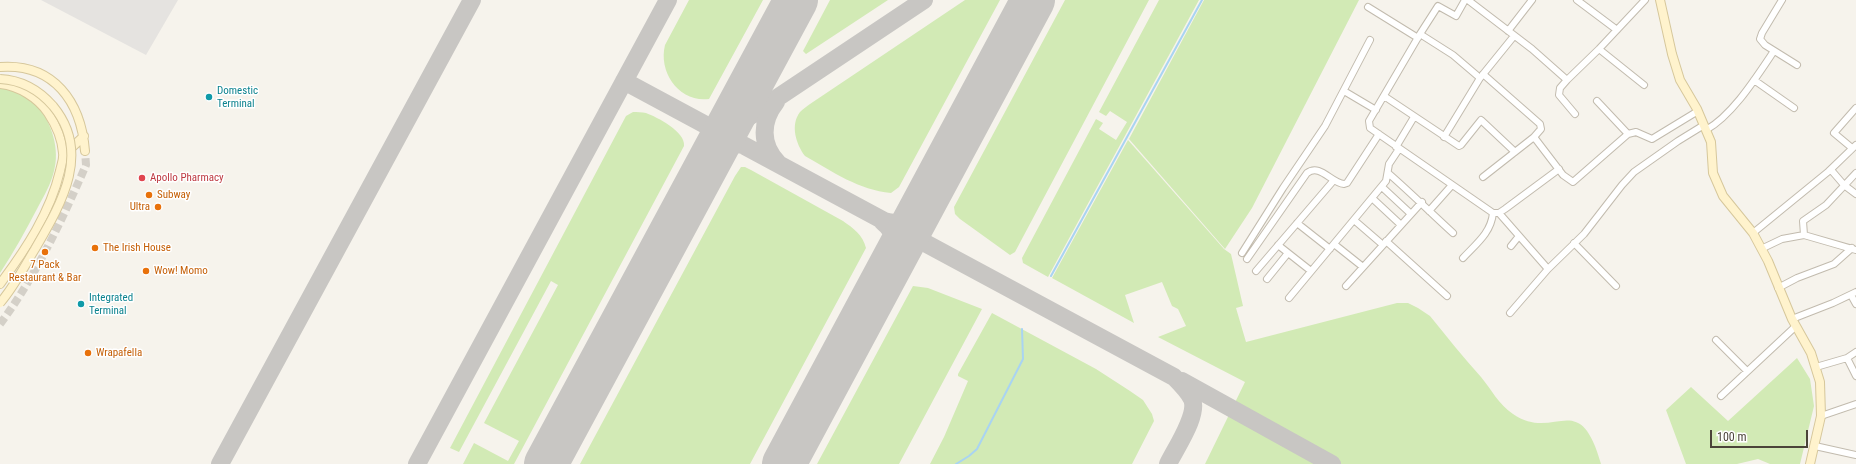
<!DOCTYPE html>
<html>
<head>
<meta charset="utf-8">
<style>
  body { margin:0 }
  #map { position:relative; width:1856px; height:464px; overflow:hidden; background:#f6f3ec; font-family:"Roboto Condensed",sans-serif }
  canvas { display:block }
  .scale { position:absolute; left:1710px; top:430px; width:98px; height:18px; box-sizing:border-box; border:2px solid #4b4439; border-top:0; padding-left:5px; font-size:12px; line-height:14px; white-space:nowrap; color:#4b4439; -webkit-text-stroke:3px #fff; paint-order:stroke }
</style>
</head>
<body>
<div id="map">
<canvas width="1856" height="464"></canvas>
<div class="scale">100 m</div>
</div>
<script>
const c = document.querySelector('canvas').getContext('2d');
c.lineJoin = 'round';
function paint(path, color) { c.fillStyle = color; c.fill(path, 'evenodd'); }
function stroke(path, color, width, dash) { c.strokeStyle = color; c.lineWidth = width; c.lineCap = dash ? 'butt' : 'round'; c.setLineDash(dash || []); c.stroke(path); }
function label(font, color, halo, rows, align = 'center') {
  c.font = font + ' "Roboto Condensed",sans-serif'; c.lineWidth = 3; c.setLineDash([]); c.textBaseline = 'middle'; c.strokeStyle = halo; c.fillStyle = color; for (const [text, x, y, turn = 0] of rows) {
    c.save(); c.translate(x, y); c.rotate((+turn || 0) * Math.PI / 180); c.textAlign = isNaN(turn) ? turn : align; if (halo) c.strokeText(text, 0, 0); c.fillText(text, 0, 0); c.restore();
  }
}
paint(new Path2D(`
  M689 0H763L709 99C680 103 658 73 665 45Z
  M830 0H888L806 54 803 51Z
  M965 0H1000L899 187 891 193C859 190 833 172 805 156 796 144 790 125 800 112 803 109 807 106 810 104Z
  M1065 0H1149L1015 252 1010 255 960 219 955 214 954 207Z
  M1159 0H1199L1048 277 1023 263 1022 258 1096 119 1103 123 1099 129 1116 140 1127 122 1110 111 1106 116 1099 112Z
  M1204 0H1359L1252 208 1225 249 1129 139Z
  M0 86C14 88 29 97 39 108 52 124 60 150 54 171 51 184 44 196 38 207 26 230 14 252 0 273Z
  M633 112C637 112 642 112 646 113 657 117 686 132 684 146L514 464H463L474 443 508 461 519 441 484 423 558 285 551 281 459 452 450 448 626 116Z
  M1128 140 1224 249 1231 254 1243 306 1236 308 1246 342 1397 303H1408L1418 308 1430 316C1447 337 1463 357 1481 377 1491 389 1499 405 1513 414 1555 443 1579 386 1601 464H1205L1245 382 1158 337 1186 326 1178 309 1172 306 1162 282 1125 295 1134 323 1052 278Z
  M741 167H745L751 170 843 221C853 228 863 235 866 248L750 464H580L735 176Z
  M913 286 928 288 982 309 899 464H817Z
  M992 313 1096 369 1130 391 1143 400 1152 414 1154 421 1132 464H930L944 437 968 381 958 376V374Z
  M1797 358 1810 379 1814 406 1800 464H1770L1758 459 1737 464H1686L1666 410 1691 387 1728 421Z`), '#d2eab5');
paint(new Path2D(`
  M41 0H178L146 55Z`), '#e5e3e0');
stroke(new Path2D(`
  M1051 276 1202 0
  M956 464 969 456 977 449 1023 359 1022 329`), '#a9d4f2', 2);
stroke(new Path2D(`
  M624 81 1174 377C1180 383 1188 391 1192 399 1199 415 1175 449 1168 464
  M776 102C761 121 760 145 778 163
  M723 134 924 0
  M710 159C720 146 727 142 743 145
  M884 221C904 228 918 212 928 196
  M883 222C900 235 895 251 889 268
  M1182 381 1332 464
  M220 464 472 0
  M417 464 668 0`), '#c8c6c3', 18);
stroke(new Path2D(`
  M546 464 796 0
  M784 464 1033 0`), '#c8c6c3', 44);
stroke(new Path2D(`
  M0 324C36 276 62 220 86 165L85 151`), '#d4d0c8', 8, [8, 4]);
const street = new Path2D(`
  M1465 0 1456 16 1438 6 1420 34 1453 55 1480 78 1514 36
  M1468 0 1532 49 1567 80 1599 49 1645 0
  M1577 0 1617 30
  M1782 0 1762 33 1760 39 1765 45 1797 65
  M1368 7 1418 38
  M1508 31 1532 0
  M1420 34 1369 121 1370 128 1493 213H1499L1505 209 1559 169
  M1599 49 1644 85
  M1567 80 1560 88 1559 95 1575 114
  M1754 80 1794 108
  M1344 91 1376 110
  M1384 96 1459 146 1461 145 1481 120 1515 152
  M1597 101 1628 134
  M1706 130C1733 115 1757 76 1774 51
  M1444 137 1480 78
  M1534 137 1563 175 1573 182 1628 134 1636 132 1652 139 1698 111
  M1396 147 1414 117
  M1852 148 1834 133 1856 108
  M1829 171H1832L1844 185 1856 194
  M1388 173C1411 193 1431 213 1453 233
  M1483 177 1534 137 1541 129 1540 124 1483 74
  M1382 187 1411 214
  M1372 198 1401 225
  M1429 211 1452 185
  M1499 213 1548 269
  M1354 220 1383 245
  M1297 223 1330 249
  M1753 233 1829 171 1856 145
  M1804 235 1803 221 1826 205 1856 173
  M1386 241 1447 296
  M1574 243 1616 286
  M1334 244 1363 267
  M1278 245 1311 271
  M1511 246 1519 236
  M1761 249 1782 239 1804 235 1856 250
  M1242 253 1283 188 1325 126 1370 40
  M1463 258C1476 244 1491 233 1493 213
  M1247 259 1307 173C1320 163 1331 183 1344 184L1347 183 1379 134
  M1256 271 1334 180
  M1267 279 1288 253
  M1346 286 1422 202
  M1778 288 1797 278 1834 264 1852 248
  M1851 295 1856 304
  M1289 298 1386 181 1389 164 1399 149
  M1510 313 1548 269 1584 234 1622 185 1634 172 1678 141 1704 125
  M1792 319 1833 303 1856 292
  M1716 340 1747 371
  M1847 358 1856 376
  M1816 367 1847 358 1856 352
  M1721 396 1796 326
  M1821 416 1856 404
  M1815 446 1856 455`);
const secondary = new Path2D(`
  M1660 0 1672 54 1680 80 1697 109 1711 142 1713 173 1723 196 1753 233 1768 261 1792 319 1811 353 1820 382 1821 416 1810 464
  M0 67C54 63 81 102 85 151
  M0 84C19 86 38 98 48 113 56 125 62 139 63 153 64 159 61 165 60 171 50 213 26 249 0 284
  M67 152 84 136`);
stroke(street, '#c2bbae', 8);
stroke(secondary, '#d6c79b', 10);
stroke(street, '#fff', 6);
stroke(secondary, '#fff3cd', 8);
const secondaryBridge = new Path2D(`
  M0 79C21 80 39 90 53 106 92 153 61 204 35 249 24 267 14 287 0 303`);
stroke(secondaryBridge, '#d6c79b', 10, []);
stroke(secondaryBridge, '#fff3cd', 8);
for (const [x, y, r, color] of [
  [209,97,4,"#0f9aa8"],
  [142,178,4,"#e0444e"],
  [149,195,4,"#e8710a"],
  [158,207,4,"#e8710a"],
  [95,248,4,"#e8710a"],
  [45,252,4,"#e8710a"],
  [146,271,4,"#e8710a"],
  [81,304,4,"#0f9aa8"],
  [88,353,4,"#e8710a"]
]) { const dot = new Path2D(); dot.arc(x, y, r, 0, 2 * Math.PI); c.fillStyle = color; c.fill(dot); stroke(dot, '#fff', 1.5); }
label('11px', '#0d838f', '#fff', [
  ["Domestic",217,91],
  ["Terminal",217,104],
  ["Integrated",89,298],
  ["Terminal",89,311]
], 'left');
label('11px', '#be3a42', '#fff', [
  ["Apollo Pharmacy",150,178]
], 'left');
label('11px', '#c56008', '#fff', [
  ["Subway",157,195],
  ["Ultra",150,207,"right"],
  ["The Irish House",103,248],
  ["7 Pack",45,265,"center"],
  ["Restaurant & Bar",45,278,"center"],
  ["Wow! Momo",154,271],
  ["Wrapafella",96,353]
], 'left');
</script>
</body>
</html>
